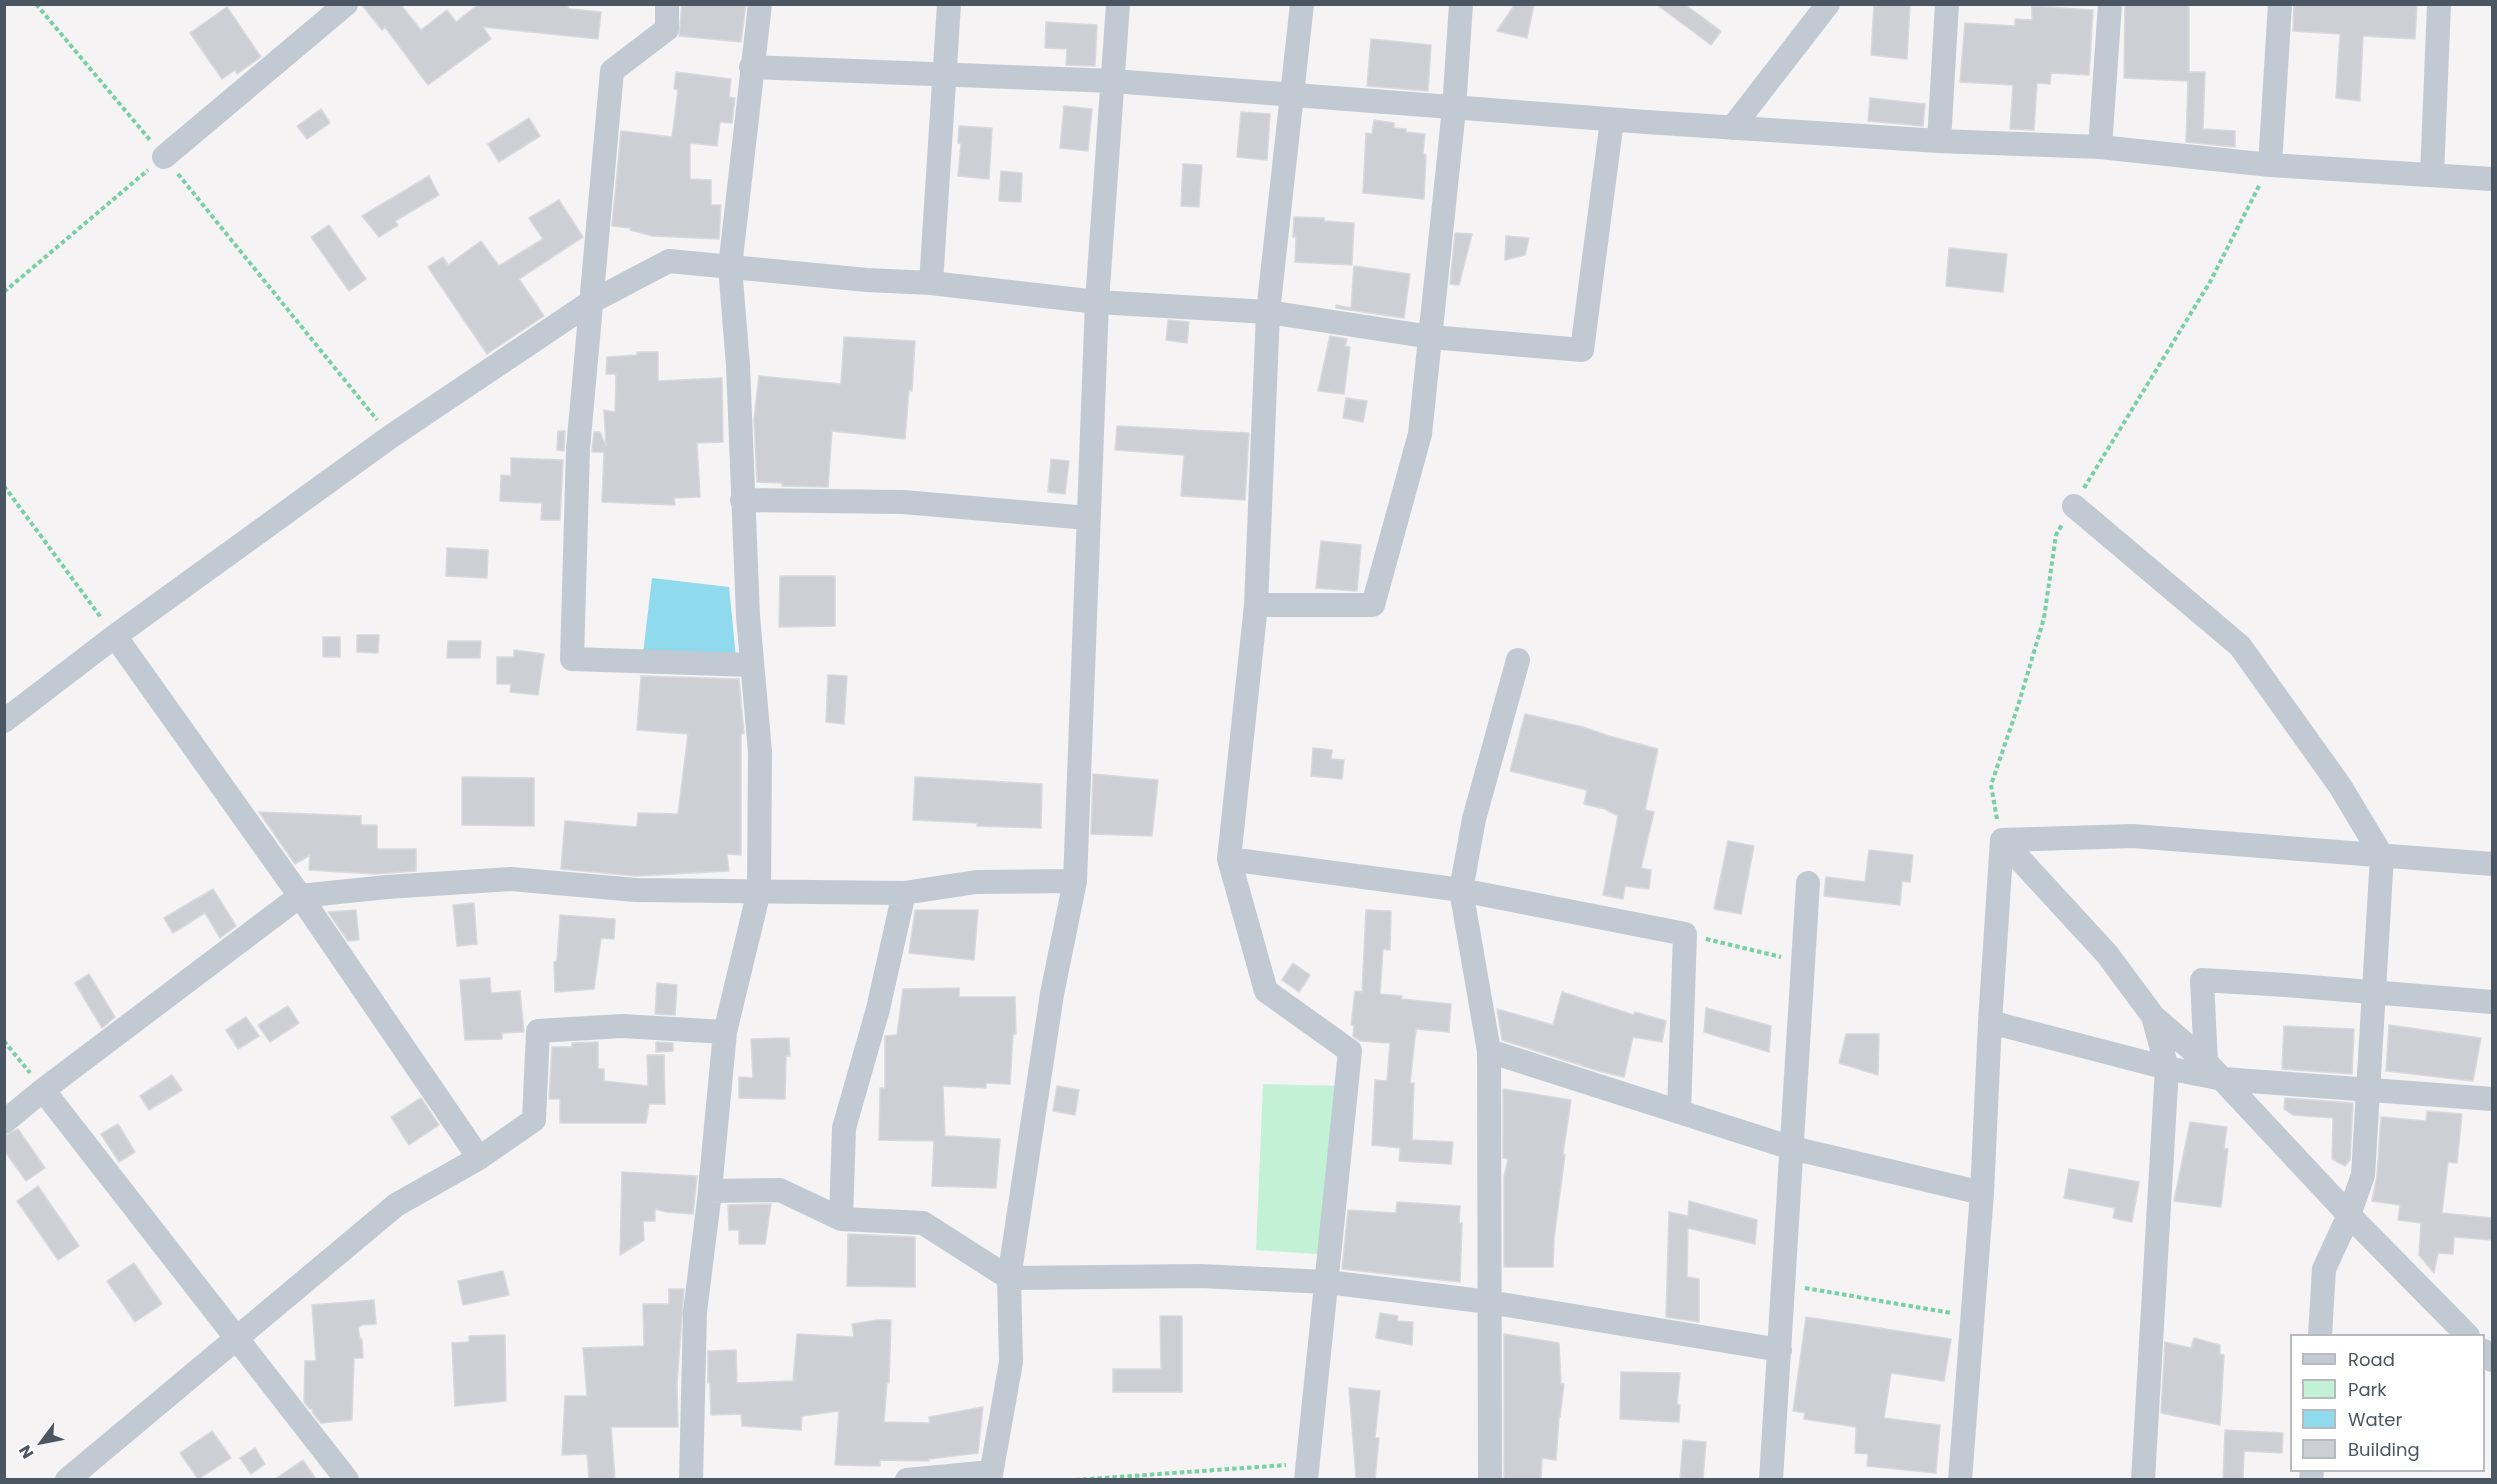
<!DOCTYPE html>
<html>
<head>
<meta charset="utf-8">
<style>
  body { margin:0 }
  #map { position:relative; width:2497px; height:1484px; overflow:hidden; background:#f5f3f3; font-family:Poppins,sans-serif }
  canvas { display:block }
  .frame { position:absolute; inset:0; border:6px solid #4a5661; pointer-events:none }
  .legend { position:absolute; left:2290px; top:1334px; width:195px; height:138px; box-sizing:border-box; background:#fff; border:2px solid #b7bbc0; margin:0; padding:8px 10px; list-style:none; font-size:18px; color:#4a5661 }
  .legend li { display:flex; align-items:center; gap:12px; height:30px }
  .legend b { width:30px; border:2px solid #b7bbc0 }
  .north { position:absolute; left:12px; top:1412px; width:60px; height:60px; -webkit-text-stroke:4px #fff; paint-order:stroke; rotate:238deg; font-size:16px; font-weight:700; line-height:24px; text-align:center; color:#4a5661 }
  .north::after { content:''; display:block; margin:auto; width:21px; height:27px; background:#4a5661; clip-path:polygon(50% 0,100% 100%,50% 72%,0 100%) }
</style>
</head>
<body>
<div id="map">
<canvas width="2497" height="1484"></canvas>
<div class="frame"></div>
<ul class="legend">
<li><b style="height:8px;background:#c1cad2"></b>Road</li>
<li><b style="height:16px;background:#c3f1d5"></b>Park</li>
<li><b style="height:16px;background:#90daee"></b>Water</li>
<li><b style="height:16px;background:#cdcfd5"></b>Building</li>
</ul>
<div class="north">N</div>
</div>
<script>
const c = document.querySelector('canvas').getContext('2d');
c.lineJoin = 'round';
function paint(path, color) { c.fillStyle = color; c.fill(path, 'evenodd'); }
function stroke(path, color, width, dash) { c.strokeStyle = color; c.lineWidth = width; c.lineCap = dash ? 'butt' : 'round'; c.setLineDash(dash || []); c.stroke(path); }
paint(new Path2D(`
  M1263 1084 1341 1086 1332 1255 1256 1250Z`), '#c3f1d5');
paint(new Path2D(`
  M652 578 729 587 736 658 643 654Z`), '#90daee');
const building = new Path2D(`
  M361 4H400L421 30 447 10 456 22 479 4H568V8L571 9 601 12 598 39 483 27 491 39 428 85 385 27 382 30Z
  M682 4H746L741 42 679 36Z
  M1515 4H1534L1527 38 1497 31Z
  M1656 4H1684L1721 31 1711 45Z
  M1874 4H1910L1907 59 1871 55Z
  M2125 4H2189V72H2205L2203 129 2235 131V147L2186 142 2188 81 2124 78Z
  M2294 4H2417L2415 39 2363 36 2360 101 2336 98 2340 34 2293 31Z
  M2032 6 2093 10 2089 75 2051 73 2050 84 2037 83 2034 130 2010 129 2013 85 1960 82 1965 23 2015 26V19L2032 20Z
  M227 7 261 57 237 74 235 70 222 79 190 33Z
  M1046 22 1097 25 1095 66 1066 65 1067 49 1045 48Z
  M1371 39 1431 45 1428 91 1367 86Z
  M676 72 731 79 729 97 735 98 732 123 720 122 717 146 690 143V179L711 180V205H721L719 239 653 236 630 230 631 228 612 226 621 131 672 137 678 90 674 89Z
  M1870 98 1925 104 1923 126 1868 121Z
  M1064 106 1092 109 1088 151 1060 148Z
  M321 109 330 123 307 139 297 126Z
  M1241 112 1270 114 1267 160 1237 157Z
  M529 118 540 136 499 162 488 144Z
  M1374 120 1394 123V128L1406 129V132L1425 134 1423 154 1426 155 1424 199 1363 193 1366 133 1372 134Z
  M959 126 992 128 989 179 958 176 961 144 958 143Z
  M1183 164 1202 165 1199 207 1181 206Z
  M1001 171 1022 173 1021 202 999 201Z
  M429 176 439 195 395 221 398 225 379 237 362 216Z
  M559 200 583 237 519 279 544 316 487 354 428 267 443 257 448 265 481 241 499 266 543 239 529 218Z
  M1294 217 1324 218V221L1354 223 1352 265 1295 262 1296 237H1293Z
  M329 225 366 279 349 291 311 237Z
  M1455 233 1472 234 1459 285 1450 284Z
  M1506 236 1529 238 1525 255 1505 260Z
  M1949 248 2007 254 2003 292 1946 286Z
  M1354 266 1410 274 1404 318 1336 308V305L1351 308Z
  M1168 320 1189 322 1187 343 1166 340Z
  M1330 336 1347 339 1345 346 1350 347 1344 394 1318 391Z
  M844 337 915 341 912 391 909 390 905 439 832 431 828 487 782 486V483L757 482 754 419 759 376 841 384Z
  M637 352H658V381L722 378 723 442 697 443 700 497 674 498 675 505 602 502 604 452H592V450L594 432H600L606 446 604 410 615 412 616 374H606L607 357 637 355Z
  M1346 398 1367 401 1363 422 1343 418Z
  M1117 426 1249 433 1245 500 1181 496 1184 455 1115 450Z
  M558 431H565L564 451 557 450Z
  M511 458 563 460 560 520H541L542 503 500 501 501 475 511 476Z
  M1051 459 1069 461 1065 494 1048 492Z
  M1321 541 1361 545 1357 591 1316 588Z
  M447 548 488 550 487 578 446 576Z
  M780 576H835V626L779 627Z
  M357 635H379L378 653 357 652Z
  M323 637H340V657H323Z
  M448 641H481L480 658H447Z
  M514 650 544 654 538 695 510 692 511 684H497V657H514Z
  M828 675 847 676 844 724 826 722Z
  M641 676 739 679 744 733 741 734V855L727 854 729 871 636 876 561 869 565 821 637 827 638 813 678 814 688 734 637 730Z
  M1525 714 1583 727 1609 736 1658 749 1645 810 1654 812 1641 868 1651 870 1649 889 1625 886 1623 899 1603 895 1618 816 1605 809 1584 804 1587 790 1510 771Z
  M1313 748 1332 750 1331 759 1344 760 1342 779 1311 776Z
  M1093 774 1158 780 1152 836 1091 834Z
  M462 777 534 778V826L462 825Z
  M915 777 1042 784 1041 828 977 826V823L913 820Z
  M259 812 361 816V825H377V849H416V871L376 874 309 870 310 855 295 864Z
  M1728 841 1754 846 1741 914 1714 909Z
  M1869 850 1913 855 1910 882 1902 881 1900 905 1824 896 1826 877 1865 882Z
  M213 889 236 926 220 938 205 913 173 933 164 918Z
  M474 903 477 944 457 946 453 905Z
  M356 910 359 940 348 941 328 912Z
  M915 910H978L974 960 909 953Z
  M1366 910 1391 911 1390 950 1383 949 1380 994 1402 996 1401 999 1451 1004 1449 1032 1416 1029 1410 1083H1414L1412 1140 1453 1142 1451 1164 1399 1161 1400 1148 1372 1145 1375 1080 1387 1081 1390 1043 1360 1041 1353 1036 1354 1025H1351L1355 991 1362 992Z
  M560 915 615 919 614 939 601 938 594 989 555 992 554 962 557 961Z
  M1293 963 1310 975 1299 992 1282 980Z
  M89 974 115 1017 102 1028 75 983Z
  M490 978 491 993 520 991 524 1032 502 1033V1039L465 1040 460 980Z
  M657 983 677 985 675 1015 655 1014Z
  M959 988V997H1015L1016 1034H1013L1010 1084 986 1083V1088L943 1086 945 1136 1000 1139 996 1188 932 1186 934 1141 879 1140 880 1088H885V1036L897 1035 903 989Z
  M1562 992 1634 1015 1635 1012 1666 1021 1662 1042 1633 1037 1624 1077 1602 1072 1502 1040 1497 1009 1553 1025Z
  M288 1006 299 1023 270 1042 258 1025Z
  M1706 1008 1771 1026 1769 1052 1704 1032Z
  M246 1017 259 1036 238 1049 226 1030Z
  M2389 1025 2481 1038 2473 1081 2386 1071Z
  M2284 1026 2354 1029 2352 1074 2282 1069Z
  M1846 1034H1879L1878 1075 1839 1063Z
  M789 1038 790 1056H786L785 1099 739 1098V1077L753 1078 751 1039Z
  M598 1042V1069H604V1081L648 1086 647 1055H664L665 1104H649L646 1123H560V1099H549L552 1047H572V1043Z
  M656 1042 673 1043V1051L656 1052Z
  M172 1075 182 1090 149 1110 140 1096Z
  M1057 1086 1079 1090 1075 1115 1053 1111Z
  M1503 1089 1571 1100 1563 1154 1565 1155 1554 1238 1553 1267H1504V1177L1508 1159 1503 1158Z
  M421 1098 439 1125 409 1145 391 1117Z
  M2285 1098 2353 1103 2350 1160 2345 1166 2332 1159 2333 1118 2293 1115 2284 1109Z
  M2427 1111 2462 1114 2457 1163 2448 1162 2442 1213 2493 1218V1240L2454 1237 2453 1254 2438 1253 2434 1273 2419 1255 2421 1223 2398 1220 2400 1205 2372 1201 2377 1176 2381 1117 2426 1121Z
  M2190 1122 2227 1127 2224 1148 2228 1149 2221 1207 2174 1201Z
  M118 1124 135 1152 119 1162 101 1134Z
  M18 1129 45 1168 26 1181 4 1150V1136Z
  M2069 1169 2139 1182 2132 1222 2113 1218 2115 1208 2064 1198Z
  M622 1172 697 1176 693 1214 666 1212 655 1209V1221H643L644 1240 620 1255Z
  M38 1186 79 1246 58 1260 17 1201Z
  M1689 1201 1757 1220 1755 1244 1688 1228 1687 1277 1699 1279V1322L1666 1317 1669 1212 1688 1216Z
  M1397 1202 1460 1206 1459 1223H1462L1460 1282 1342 1269 1348 1210 1396 1213Z
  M771 1204 765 1244H739V1230H729L728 1205Z
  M848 1234 915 1237V1287L847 1286Z
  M134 1263 162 1304 135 1322 107 1281Z
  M503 1271 509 1295 463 1305 458 1281Z
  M669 1289H684L677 1384 678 1427H611L615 1479H589L587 1454 562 1455 565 1396H587L583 1348 644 1346 643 1304H669Z
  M374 1300 376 1324 362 1325 358 1328 360 1339H362L363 1358H354L352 1420 321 1423 313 1413 312 1409H310L304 1402 305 1361H316L312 1305Z
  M1380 1313 1398 1316 1397 1321 1413 1322 1412 1345 1376 1338Z
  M1160 1316H1182V1392H1113V1369H1161Z
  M1806 1317 1951 1339 1944 1381 1891 1373 1884 1418 1940 1425 1936 1473 1867 1466 1868 1454 1855 1453 1856 1427 1804 1419 1805 1413 1793 1411Z
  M877 1320H891L889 1383H887L884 1422 930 1423 929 1417 983 1407 978 1453 929 1459V1461L880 1460V1466L835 1465 839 1411 802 1416 801 1430 742 1426 741 1414 711 1415 710 1383H708V1351L736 1350 737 1383 793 1381 797 1334 854 1337 852 1324Z
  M1504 1334 1559 1343 1561 1384H1564L1560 1417H1559L1556 1460 1542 1458 1541 1479H1504Z
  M505 1335 506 1401 455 1406 452 1343 469 1342V1336Z
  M2194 1338 2220 1345V1354L2224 1355 2220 1425 2161 1413 2165 1342 2191 1348Z
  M1621 1372 1680 1373 1677 1404 1680 1405 1679 1422 1620 1419Z
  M1349 1388 1380 1391 1375 1438H1379L1375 1479 1356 1478Z
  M2225 1430 2283 1433 2282 1453 2244 1451 2243 1479H2223Z
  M212 1431 231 1458 198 1479 180 1453Z
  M1683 1440 1706 1442 1703 1479H1680Z
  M255 1448 265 1464 251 1474 240 1458Z
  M303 1460 316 1479H275Z`);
paint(building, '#cdcfd5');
stroke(building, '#d7d9de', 1.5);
stroke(new Path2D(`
  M36 4 150 140
  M178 174 377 420
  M4 292 148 170
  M4 486 102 619
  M2084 488 2210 282 2259 186
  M1997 819 1991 785 2018 706 2044 618 2056 535 2063 523
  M1706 939 1781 957
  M4 1041 30 1073
  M1805 1288 1951 1313
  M1075 1480 1286 1465`), '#7ad0a6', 4, [4.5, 3]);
stroke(new Path2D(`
  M667 4V29L612 71 578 449 572 659 752 665
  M751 67 1113 81 1646 122 1939 141 2100 147 2270 165 2492 179
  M1732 128 1828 4
  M1939 141 1947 4
  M2100 147 2110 4
  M164 157 346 4
  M2270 165 2280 4
  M2432 175 2439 4
  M931 283 949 4
  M742 500 903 502 1088 518
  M2074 506 2240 646 2340 786 2382 856 2363 1175 2349 1215 2324 1269 2320 1336
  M1256 605 1268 312 1302 4
  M115 636 300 896 479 1158
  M1518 660 1474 819 1461 890 1685 934 1679 1112
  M4 721 115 636 390 437 591 302 669 261 867 280 931 283 1097 302 1268 312 1431 337 1582 350 1612 120
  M2002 840 2107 954 2153 1016 2206 1062 2349 1215 2468 1336
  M2002 840 2133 836 2492 864
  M1229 859 1461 890 1489 1051 1490 1480
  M1990 1022 2167 1068 2223 1079 2492 1099
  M1489 1051 1792 1148 1982 1193
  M2206 1062 2202 980 2286 985 2492 1002
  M43 1090 347 1480
  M4 1122 43 1090 300 896 387 887 511 879 636 890 904 893 976 882 1075 881
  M710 1191 780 1190 841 1219 923 1223 1009 1278 1200 1276 1327 1282 1489 1302 1780 1350
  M841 1219 844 1128 878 1009 904 893
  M2484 1351 2492 1360
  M67 1480 396 1205 479 1158 534 1120 538 1031 622 1026 725 1032
  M691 1480 695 1312 709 1200 725 1032 759 891 760 752 748 616 738 365 730 267 760 4
  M907 1480 991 1472
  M990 1480 1011 1362 1009 1278 1052 994 1075 881 1097 302 1118 4
  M1306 1480 1350 1051 1266 991 1229 859 1256 605H1373L1420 434 1454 109 1461 4
  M1771 1480 1808 883
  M1960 1480 1982 1193 1990 1022 2002 840
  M2143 1480 2167 1068 2153 1016
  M2311 1480 2312 1470`), '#c1cad2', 24);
</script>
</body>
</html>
